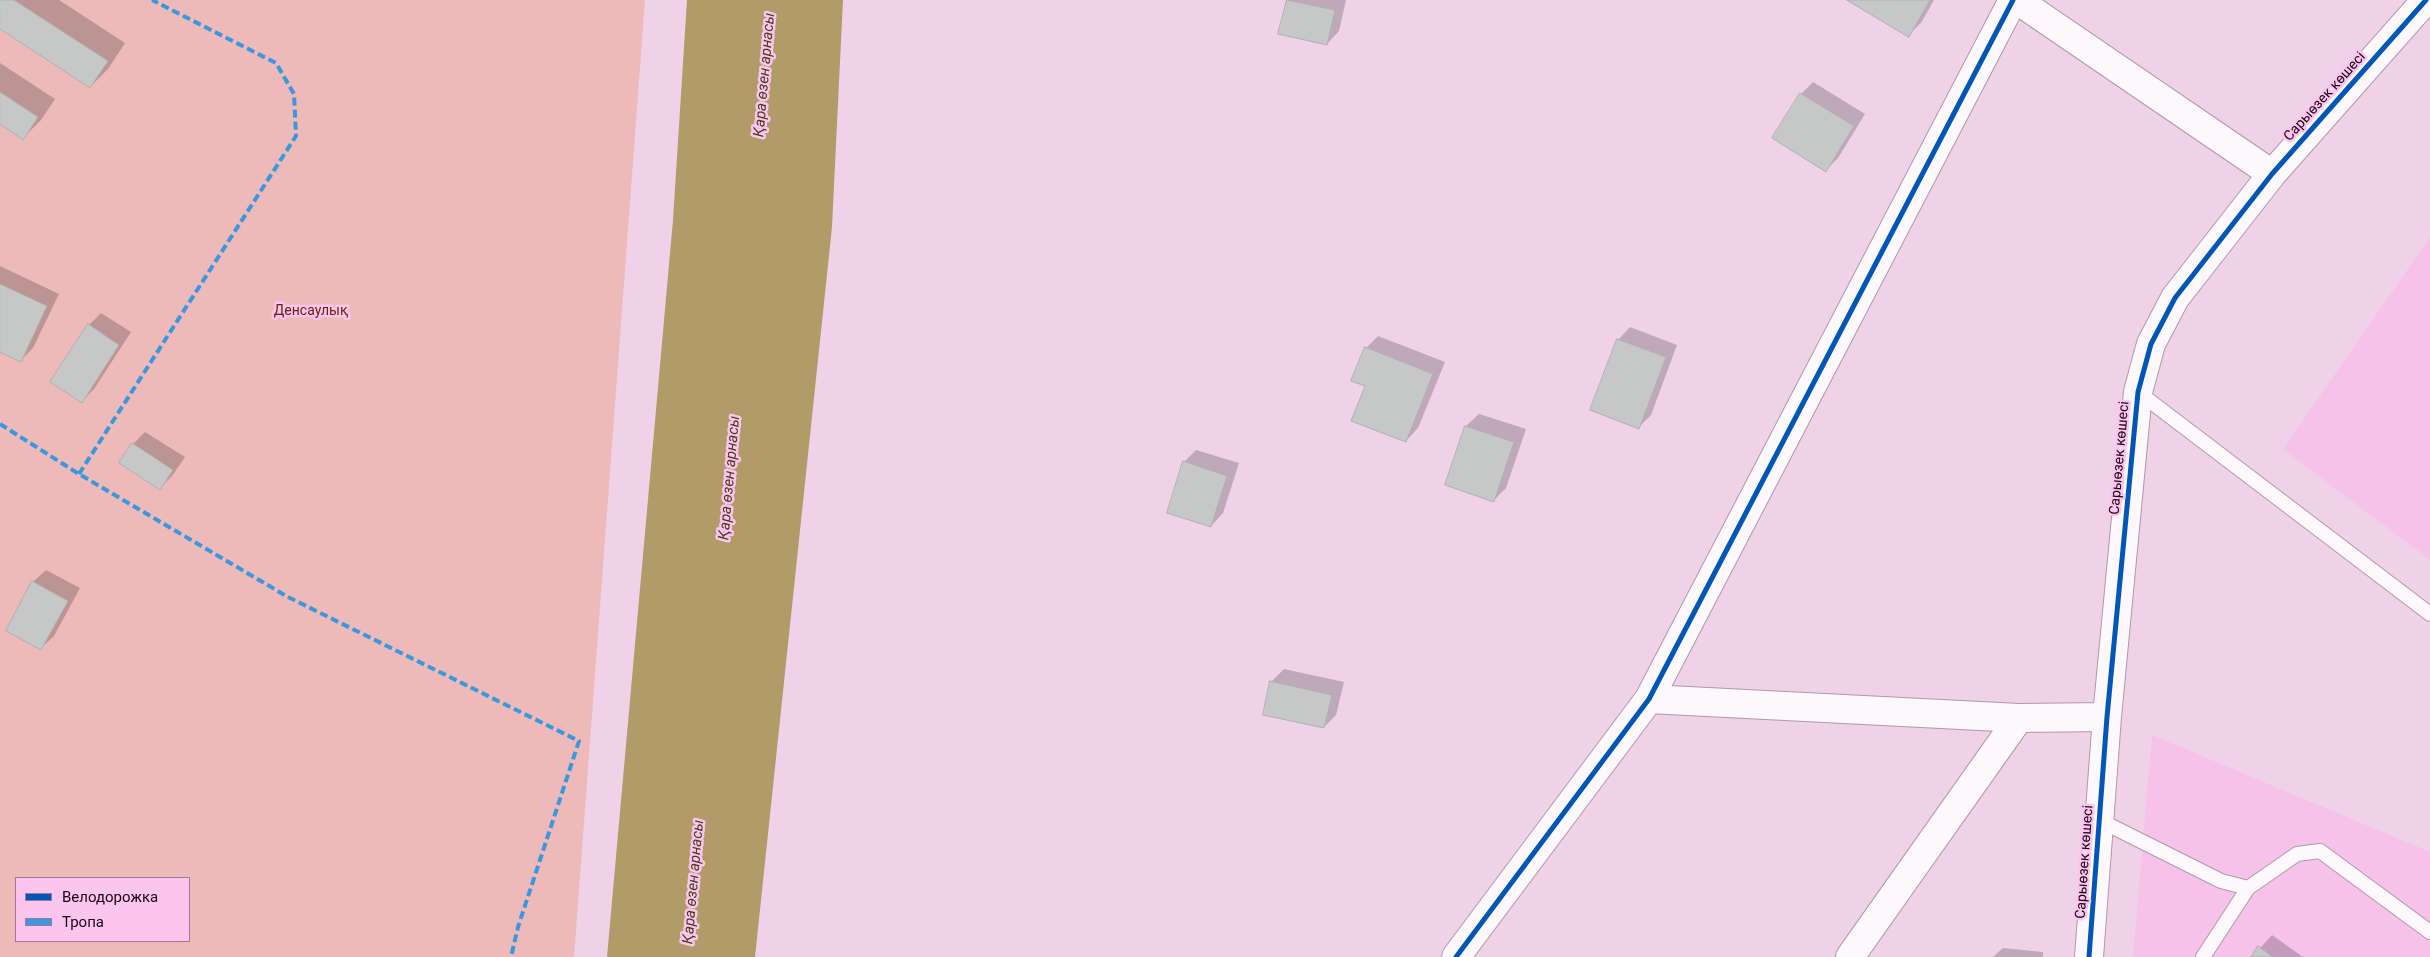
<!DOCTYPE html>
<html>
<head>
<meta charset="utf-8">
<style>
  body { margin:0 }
  #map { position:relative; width:2430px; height:957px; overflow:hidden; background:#efd2e8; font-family:Roboto,sans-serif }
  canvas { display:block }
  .legend { position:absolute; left:15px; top:877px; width:175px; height:65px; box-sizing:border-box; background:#fcc5ee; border:1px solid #a17897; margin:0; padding:6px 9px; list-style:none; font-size:15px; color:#190414 }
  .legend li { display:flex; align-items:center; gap:10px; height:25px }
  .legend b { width:25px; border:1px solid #a17897 }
</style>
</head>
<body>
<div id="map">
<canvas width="2430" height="957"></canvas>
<ul class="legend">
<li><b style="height:6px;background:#0057b8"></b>Велодорожка</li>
<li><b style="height:6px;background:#3b98de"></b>Тропа</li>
</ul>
</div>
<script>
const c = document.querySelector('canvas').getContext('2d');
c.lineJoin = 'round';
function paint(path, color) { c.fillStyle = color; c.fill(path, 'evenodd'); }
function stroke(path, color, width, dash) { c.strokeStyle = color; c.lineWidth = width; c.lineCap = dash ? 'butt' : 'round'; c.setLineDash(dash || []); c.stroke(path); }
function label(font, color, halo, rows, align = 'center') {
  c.font = font + ' Roboto,sans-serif'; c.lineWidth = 5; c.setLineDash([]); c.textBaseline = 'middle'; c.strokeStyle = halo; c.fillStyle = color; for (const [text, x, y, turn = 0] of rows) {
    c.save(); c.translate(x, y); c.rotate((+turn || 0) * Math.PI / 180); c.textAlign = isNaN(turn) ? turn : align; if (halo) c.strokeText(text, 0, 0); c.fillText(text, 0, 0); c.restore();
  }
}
paint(new Path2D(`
  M2430 237V560L2283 449Z
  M2152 735 2430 852V957H2133Z`), '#f7c2ea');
paint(new Path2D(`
  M0 0H645L574 957H0ZM16 878H189V941H16Z`), '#edb9b9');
paint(new Path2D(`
  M687 0H843L832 227 755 957H607L673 220Z`), '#b19b68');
paint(new Path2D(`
  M0 0H59L125 43 108 69 90 87 0 28Z
  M1288 0H1346L1339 31 1327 44 1280 33Z
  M1850 0H1934L1921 23 1908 35Z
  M0 63 55 99 41 120 23 138 0 123Z
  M1813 82 1865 114 1838 158 1826 170 1801 94Z
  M0 266 59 294 33 348 21 360 0 350Z
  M101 313 131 332 94 389 82 401 89 325Z
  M1630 327 1677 345 1651 415 1639 427 1618 340Z
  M1378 336 1445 362 1418 428 1406 441 1367 385 1366 348Z
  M1479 414 1526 429 1506 488 1494 500 1447 484 1466 426Z
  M145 432 185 457 172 476 160 488 133 444Z
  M1196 450 1239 463 1223 513 1211 526 1184 462Z
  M46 570 80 588 54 636 41 648 33 582Z
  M1284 669 1344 682 1336 715 1324 727 1271 682Z
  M2272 935 2303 957H2252Z
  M2003 948 2043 952V957H1993Z`), '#0003');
const building = new Path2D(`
  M0 0H14L108 61 90 88 0 29Z
  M1287 0 1335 10 1327 45 1278 34Z
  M1847 0H1930L1909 37Z
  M0 92 38 117 23 140 0 124Z
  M1800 93 1854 126 1826 172 1772 138Z
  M0 284 47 306 21 362 0 352Z
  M88 324 119 345 82 403 50 382Z
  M1617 339 1666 357 1639 429 1590 410Z
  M1365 347 1433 374 1406 442 1351 421 1365 386 1351 381Z
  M1465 426 1514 442 1494 502 1445 485Z
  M132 443 173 470 160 490 119 463Z
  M1183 461 1227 476 1211 527 1167 513Z
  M32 581 68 601 41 650 6 631Z
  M1270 681 1332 695 1324 728 1263 715Z
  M2258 946 2273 957H2251Z`);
paint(building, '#c6c8c8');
stroke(building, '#afb0b2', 1);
const lane = new Path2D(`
  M2138 392 2430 614
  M2099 820 2221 881 2248 888 2297 854 2320 851 2430 932
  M2203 957 2248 888`);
const street = new Path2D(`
  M2017 0 2272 174
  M1649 699 2019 718
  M1456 957 1649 699 2013 0
  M1850 957 2019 718 2107 717
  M2089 957 2107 717 2138 392 2151 344 2175 298 2272 174 2426 0`);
stroke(lane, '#b098aa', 16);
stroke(street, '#b098aa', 30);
stroke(lane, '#fdf8fc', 14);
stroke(street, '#fdf8fc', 28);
stroke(new Path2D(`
  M0 424 79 474 288 597 579 741 518 927 511 957
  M79 474 296 136 294 94 276 63 152 0`), '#3b98de', 4, [8, 4]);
stroke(new Path2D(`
  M1456 957 1649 699 2013 0
  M2089 957 2107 717 2138 392 2151 344 2175 298 2272 174 2426 0`), '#0057b8', 5);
label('14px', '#190414', '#fcc5ee', [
  ["Сарыөзек көшесі",2325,97,-48],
  ["Сарыөзек көшесі",2120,458,-85],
  ["Сарыөзек көшесі",2085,862,-86]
]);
label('14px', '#6a220d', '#fcc5ee', [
  ["Денсаулық",311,311]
]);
label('italic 15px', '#463e1a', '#fcc5ee', [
  ["Қара өзен арнасы",765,75,-85],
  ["Қара өзен арнасы",730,478,-85],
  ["Қара өзен арнасы",694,882,-85]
]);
</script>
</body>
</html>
